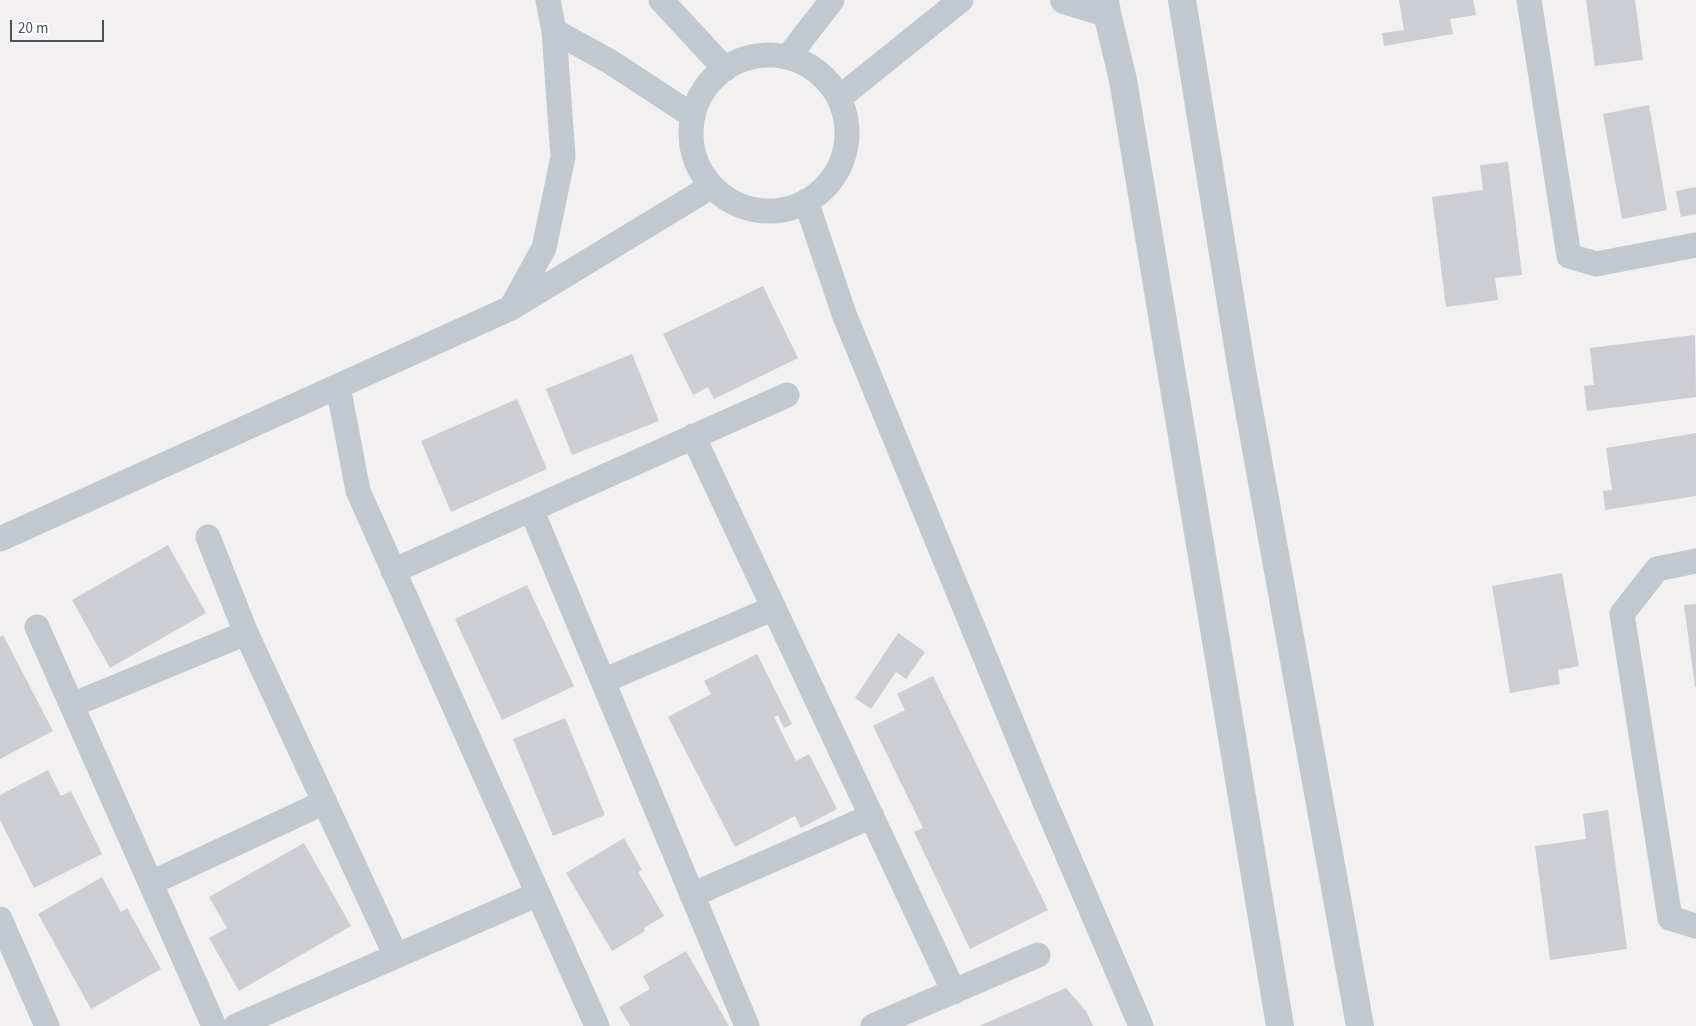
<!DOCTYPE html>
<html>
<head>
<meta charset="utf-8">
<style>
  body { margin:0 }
  #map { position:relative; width:1696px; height:1026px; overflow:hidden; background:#f2f0f0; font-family:"Source Sans 3",sans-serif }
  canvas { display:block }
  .scale { position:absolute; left:10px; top:20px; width:94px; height:22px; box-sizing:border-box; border:2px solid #49515c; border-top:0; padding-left:6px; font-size:15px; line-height:18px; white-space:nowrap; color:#49515c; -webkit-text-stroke:4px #fff; paint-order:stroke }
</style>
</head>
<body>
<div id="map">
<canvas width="1696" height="1026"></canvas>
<div class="scale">20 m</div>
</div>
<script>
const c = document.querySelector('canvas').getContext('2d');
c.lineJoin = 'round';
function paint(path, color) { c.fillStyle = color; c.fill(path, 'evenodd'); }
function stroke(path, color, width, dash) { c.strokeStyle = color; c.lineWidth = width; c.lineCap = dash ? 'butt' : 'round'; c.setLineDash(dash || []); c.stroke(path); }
paint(new Path2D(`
  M1399 0H1473L1476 15 1450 19 1453 34 1384 46 1382 33 1404 30Z
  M1586 0H1635L1643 60 1595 66Z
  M1649 105 1667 210 1622 219 1603 114Z
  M1508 162 1522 275 1495 278 1498 300 1446 307 1432 197 1483 190 1480 165Z
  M1696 187V214L1681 217 1676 191Z
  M763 286 798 358 714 399 708 387 693 395 663 334Z
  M1695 335 1696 397 1587 411 1584 386 1594 385 1590 348Z
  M632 354 659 421 572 455 546 389Z
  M517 399 547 469 451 512 421 441Z
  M1696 433V496L1605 510 1603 491 1612 490 1606 448Z
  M168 545 206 613 110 668 72 600Z
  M1562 573 1579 666 1558 670 1560 684 1510 693 1492 586Z
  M527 585 574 686 502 720 455 619Z
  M1696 604V687H1695L1684 605Z
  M898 633 925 652 906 679 896 672 871 709 855 698Z
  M3 635 53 731 0 759V637Z
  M757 654 792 724 784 728 778 715 774 717 796 761 809 754 837 809 801 828 795 816 735 847 668 717 711 694 704 681Z
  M933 676 1048 910 970 949 914 832 923 828 873 726 905 710 897 694Z
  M565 718 605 815 553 836 513 739Z
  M48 770 61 796 71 791 102 854 34 888 0 820V795Z
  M1608 810 1627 949 1550 960 1535 846 1586 839 1583 814Z
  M624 838 642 870 638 872 664 916 644 928 645 931 612 951 566 873Z
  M304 843 351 926 239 991 209 938 227 928 209 897Z
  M102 877 121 912 127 908 161 969 91 1009 38 914Z
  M686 951 729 1026H630L619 1007 650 989 643 976Z
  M1066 988 1086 1011 1093 1026H979Z`), '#cdced4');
stroke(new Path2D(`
  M548 0 554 31 609 61 693 116
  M661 0 725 69
  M1529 0 1569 256 1596 264 1696 245
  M691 133a78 78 0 1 1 156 0a78 78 0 1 1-156 0Z
  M788 57 832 0
  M839 98 961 0
  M806 201 844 314 1041 793 1141 1026
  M512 306 544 248 563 157 554 31
  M338 386 358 491 597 1026
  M693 436 954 992
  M531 509 747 1026
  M208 537 246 633
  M0 539 511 308 712 186
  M1696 561 1657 569 1622 614 1670 918 1696 926
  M393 571 787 395
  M37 627 214 1026
  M603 681 774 608
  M72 705 246 633 396 956
  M151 883 325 802
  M692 895 872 816
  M0 919 47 1026
  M236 1026 538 894
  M873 1026 1038 955`), '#c1c8d0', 25);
stroke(new Path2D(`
  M1064 0 1107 13
  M1105 0 1107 13 1123 80 1280 1026
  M1182 0 1242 371 1360 1026`), '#c1c8d0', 28);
</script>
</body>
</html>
